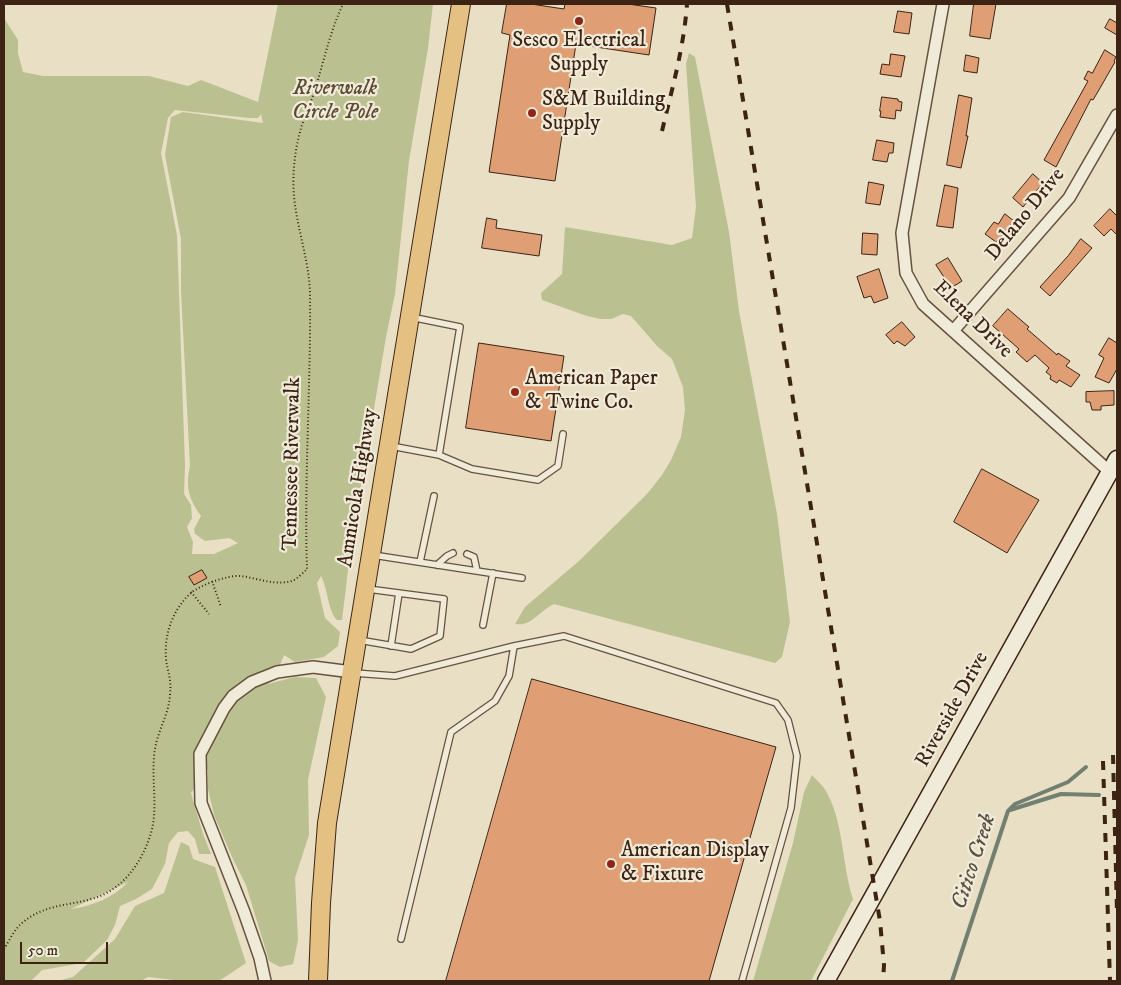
<!DOCTYPE html>
<html>
<head>
<meta charset="utf-8">
<style>
  body { margin:0 }
  #map { position:relative; width:1121px; height:985px; overflow:hidden; background:#e8dfc5; font-family:"IM FELL DW Pica",serif }
  canvas { display:block }
  .frame { position:absolute; inset:0; border:5px solid #3c2314; pointer-events:none }
  .scale { position:absolute; left:20px; top:942px; width:88px; height:22px; box-sizing:border-box; border:2px solid #3c2314; border-top:0; padding-left:6px; font-size:15px; line-height:18px; white-space:nowrap; color:#3c2314; -webkit-text-stroke:4px #f0ead9; paint-order:stroke }
</style>
</head>
<body>
<div id="map">
<canvas width="1121" height="985"></canvas>
<div class="frame"></div>
<div class="scale">50 m</div>
</div>
<script>
const c = document.querySelector('canvas').getContext('2d');
c.lineJoin = 'round';
function paint(path, color) { c.fillStyle = color; c.fill(path, 'evenodd'); }
function stroke(path, color, width, dash) { c.strokeStyle = color; c.lineWidth = width; c.lineCap = dash ? 'butt' : 'round'; c.setLineDash(dash || []); c.stroke(path); }
function label(font, color, halo, rows, align = 'center') {
  c.font = font + ' "IM FELL DW Pica",serif'; c.lineWidth = 4.5; c.setLineDash([]); c.textBaseline = 'middle'; c.strokeStyle = halo; c.fillStyle = color; for (const [text, x, y, turn = 0] of rows) {
    c.save(); c.translate(x, y); c.rotate((+turn || 0) * Math.PI / 180); c.textAlign = isNaN(turn) ? turn : align; if (halo) c.strokeText(text, 0, 0); c.fillText(text, 0, 0); c.restore();
  }
}
paint(new Path2D(`
  M278 4H433L428 48 409 161 395 294 386 337 361 486 350 554 342 620H337C328 612 328 589 321 576L317 583 325 618 340 632 338 646 324 657 295 662 284 655 277 672 268 684 295 677 316 678 326 697 308 780 309 835 295 878 298 940 293 964 280 967 269 961 246 885 232 857 214 815 208 789V769L191 793 203 834 211 854H199L195 839 188 831 178 832 169 843 165 864 152 889 136 899 120 906 115 925 107 940 83 963 42 970 31 981H4V18L18 40V53L23 72 43 76H149L188 86 201 80 258 102ZM175 110 249 118H258L261 114 263 123 183 112 171 117 165 155 181 239V291L190 466C185 486 189 500 201 516L194 529 195 534 205 541 229 538 238 543 214 554H192L193 542 187 527 192 518 191 505 184 494 185 466 177 235 161 153 168 118ZM128 882C113 898 92 906 71 909Z
  M689 53 695 57 729 232 739 311 777 514 790 622 782 657 775 663 554 604C540 610 532 627 515 624L525 607 579 561 647 494 662 475 671 460 681 437 685 410 683 387 672 359 657 346 631 316 623 314 611 319H601L587 316 542 300 541 293 562 274 565 227 672 245 692 238 696 207 686 64Z
  M812 775C817 781 824 786 827 793 844 824 842 866 853 899L811 981H753L793 843 804 792Z
  M181 842 189 846 193 859 215 867 246 963 219 981H183L148 977 141 981H57L73 977 115 939 135 906 164 893Z`), '#bbc091');
stroke(new Path2D(`
  M1010 810 1061 794 1099 795
  M952 981 1008 811 1015 804 1068 782 1086 767`), '#737f70', 4);
const building = new Path2D(`
  M507 4H531L564 9 565 4H628L656 8 649 55 576 44 555 181 489 172 510 35 502 33Z
  M974 4H996L990 39 970 36Z
  M898 11 912 13 909 34 894 32Z
  M1110 19 1117 23V35L1105 28Z
  M1105 50 1116 57 1114 61 1115 62 1096 95 1093 100 1091 99 1056 167 1044 160 1088 81 1084 79 1088 71 1092 73Z
  M891 54 905 56 901 77 880 74 882 64 889 65Z
  M966 55 979 58 977 73 964 71Z
  M959 95 972 98 966 136H968L961 168 947 165Z
  M882 97 898 99V101L902 102 901 111 896 110 895 119 880 117 881 111H880Z
  M877 140 894 143 893 153H889L887 162 873 160Z
  M1033 174 1043 183 1023 207 1013 198Z
  M869 182 884 185 880 205 866 203Z
  M945 185 958 188 953 228 937 226Z
  M1110 209 1117 216V235L1111 229 1104 236 1094 226Z
  M1005 214 1014 221 996 242 985 234 994 222 998 224Z
  M487 218 497 220 496 228 542 235 539 256 482 248Z
  M863 233 878 234 877 255 862 254Z
  M1081 239 1092 248 1050 296 1040 287 1068 256Z
  M948 258 962 281 951 288 936 265Z
  M879 269 888 298 874 303 871 296 864 298 857 277Z
  M1008 309 1029 327 1027 329 1057 355 1058 353 1070 361 1066 366 1080 375 1071 387 1059 380 1057 383 1050 379 1051 376 1046 372 1049 368 1035 355 1027 362 1016 352 1019 349 993 326Z
  M902 322 915 337 905 346 897 341 894 344 886 335Z
  M1109 338 1117 343V369L1109 383 1095 377 1104 358 1099 355Z
  M479 343 564 356 551 441 466 428Z
  M1114 391V405L1101 406V410H1092L1090 402H1086V392Z
  M982 469 1039 500 1007 553 954 522Z
  M202 570 207 578 194 585 189 577Z
  M532 679 776 747 709 981H446Z`);
paint(building, '#df9e74');
stroke(building, '#3c2314', 1);
const lane = new Path2D(`
  M411 317 460 327 439 455
  M391 446 439 455 472 469 538 480 558 466 563 434
  M467 554 474 557 477 571
  M373 555 522 578
  M420 562 434 496
  M437 565 447 556 453 553
  M483 625 493 573
  M359 640 411 649 440 636 444 599 368 589
  M391 646 399 593
  M514 646 564 636 776 703 788 720 797 756 791 808 742 981
  M354 673 395 676 514 646 509 676 495 701 451 732 401 939`);
const street = new Path2D(`
  M943 4 902 233 906 273 923 304 1110 472
  M953 331 1069 198 1117 115
  M265 981 260 958 244 912 201 803 200 754 224 708 233 696 252 682 277 672 313 667 352 672`);
const secondary = new Path2D(`
  M826 981 1117 459`);
const primary = new Path2D(`
  M318 981 321 903 327 823 461 4`);
stroke(lane, '#675240', 8);
stroke(street, '#675240', 14);
stroke(secondary, '#3c2314', 19);
stroke(primary, '#3c2314', 20);
stroke(new Path2D(`
  M212 581 221 607
  M191 592 209 614
  M4 949C9 941 14 930 21 924 43 904 69 906 95 898 122 889 140 865 149 839 160 811 150 778 155 749 158 730 169 714 170 695 172 678 167 672 166 658 164 634 173 609 191 593 200 585 228 575 240 576 258 578 274 586 292 581 297 579 303 573 307 569 304 477 311 385 310 293 309 260 297 229 294 196 292 174 295 147 302 125 306 113 311 102 315 90 324 60 330 32 343 4`), '#3c2314', 2, [1, 2.5]);
stroke(lane, '#f0ead9', 5.5);
stroke(street, '#f0ead9', 11);
stroke(secondary, '#f0ead9', 16);
stroke(primary, '#e4c082', 18);
stroke(new Path2D(`
  M727 4 880 921 884 965 883 981
  M662 131C672 89 684 47 687 4
  M1113 755 1117 912
  M1103 761 1110 981`), '#3c2314', 4, [9, 9]);
for (const [x, y, r, color] of [
  [579,21,5,"#8f2418"],
  [532,113,5,"#8f2418"],
  [515,392,5,"#8f2418"],
  [611,864,5,"#8f2418"]
]) { const dot = new Path2D(); dot.arc(x, y, r, 0, 2 * Math.PI); c.fillStyle = color; c.fill(dot); stroke(dot, '#f0ead9', 2); }
label('21px', '#3c2314', '#f0ead9', [
  ["Sesco Electrical",579,42,"center"],
  ["Supply",579,66,"center"],
  ["S&M Building",542,101],
  ["Supply",542,125],
  ["American Paper",525,380],
  ["& Twine Co.",525,404],
  ["American Display",621,852],
  ["& Fixture",621,876]
], 'left');
label('italic 21px', '#5c4a33', '#f0ead9', [
  ["Riverwalk",335,90],
  ["Circle Pole",335,114]
]);
label('21px', '#3c2314', '#f0ead9', [
  ["Delano Drive",1026,215,-51],
  ["Elena Drive",972,320,44],
  ["Tennessee Riverwalk",293,464,-89],
  ["Amnicola Highway",359,488,-81],
  ["Riverside Drive",953,710,-61]
]);
label('italic 22px', '#585142', '#f0ead9', [
  ["Citico Creek",975,862,-72]
]);
</script>
</body>
</html>
